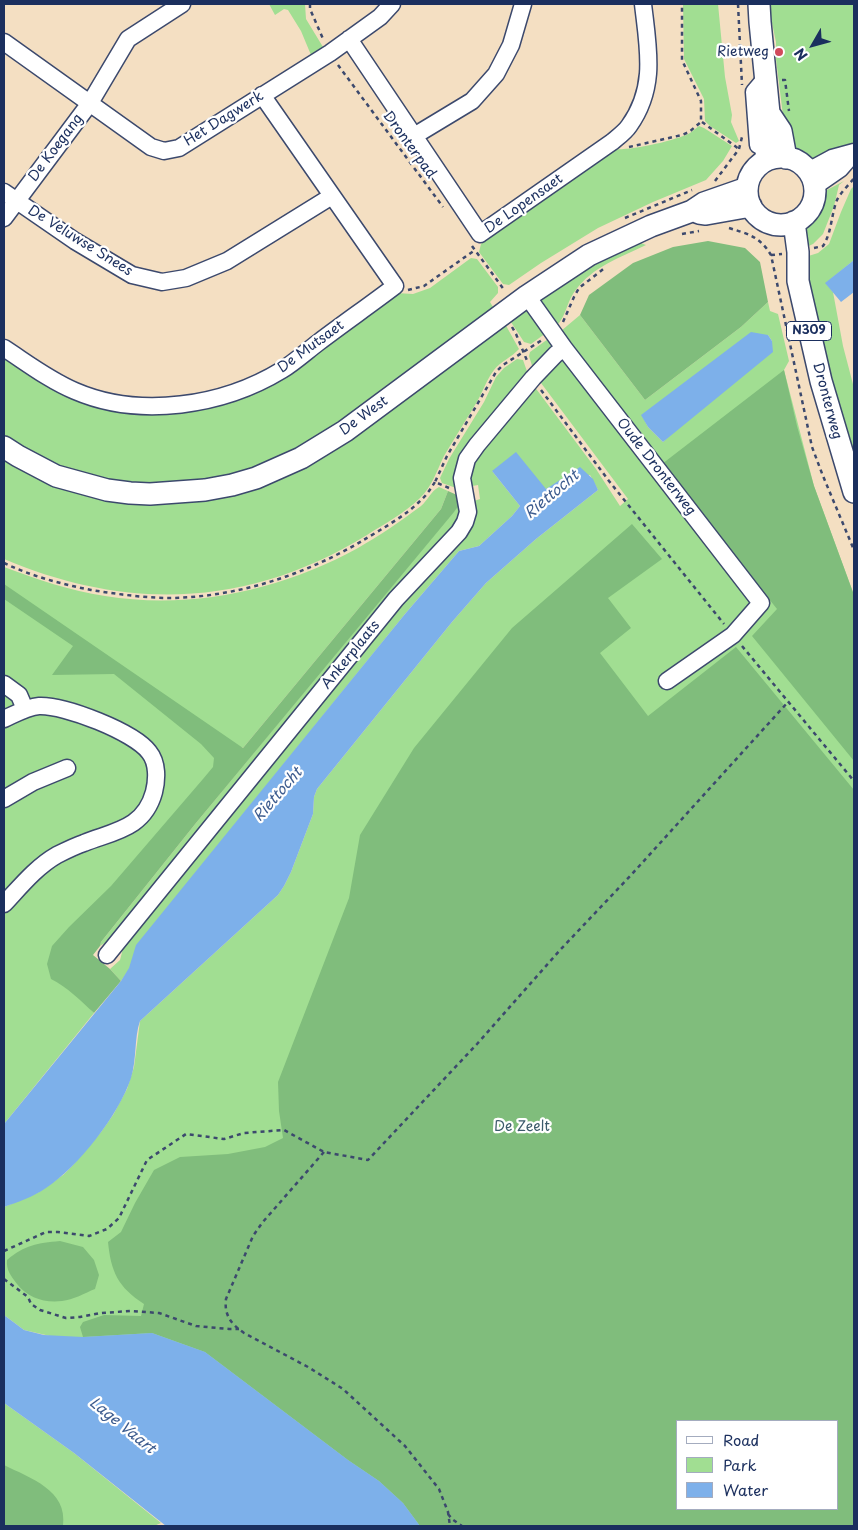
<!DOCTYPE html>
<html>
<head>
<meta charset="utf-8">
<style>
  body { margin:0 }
  #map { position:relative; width:858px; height:1530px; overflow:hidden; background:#f4dfc2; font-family:"Playpen Sans",sans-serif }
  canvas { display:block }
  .frame { position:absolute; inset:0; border:5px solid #1b2f5e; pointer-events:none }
  .legend { position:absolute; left:676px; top:1420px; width:162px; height:90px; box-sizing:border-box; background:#fff; border:1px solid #a4acbf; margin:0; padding:6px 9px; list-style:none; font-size:15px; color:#1b2f5e }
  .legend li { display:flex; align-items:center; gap:10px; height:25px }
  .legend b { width:25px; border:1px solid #a4acbf }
  .north { position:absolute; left:788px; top:20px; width:50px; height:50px; -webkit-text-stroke:4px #fff; paint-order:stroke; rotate:232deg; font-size:14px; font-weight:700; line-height:20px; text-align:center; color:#1b2f5e }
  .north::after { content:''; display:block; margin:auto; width:18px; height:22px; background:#1b2f5e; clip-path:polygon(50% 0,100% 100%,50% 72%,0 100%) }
</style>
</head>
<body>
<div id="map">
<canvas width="858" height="1530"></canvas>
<div class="frame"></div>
<ul class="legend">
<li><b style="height:6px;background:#fff"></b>Road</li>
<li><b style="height:14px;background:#a1de92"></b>Park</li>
<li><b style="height:14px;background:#7db0ea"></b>Water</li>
</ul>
<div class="north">N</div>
</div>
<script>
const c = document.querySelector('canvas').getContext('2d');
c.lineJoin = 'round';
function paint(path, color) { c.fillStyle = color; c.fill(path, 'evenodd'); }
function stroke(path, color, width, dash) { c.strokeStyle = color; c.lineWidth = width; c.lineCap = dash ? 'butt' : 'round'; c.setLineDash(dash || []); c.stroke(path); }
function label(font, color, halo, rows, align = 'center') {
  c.font = font + ' "Playpen Sans",sans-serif'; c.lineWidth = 4.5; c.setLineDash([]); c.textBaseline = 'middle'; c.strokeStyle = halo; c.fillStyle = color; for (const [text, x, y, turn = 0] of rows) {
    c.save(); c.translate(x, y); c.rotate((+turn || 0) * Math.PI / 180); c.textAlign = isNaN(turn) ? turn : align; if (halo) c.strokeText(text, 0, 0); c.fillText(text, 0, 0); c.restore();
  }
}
paint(new Path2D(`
  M269 4H305L306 19 323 47 311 55 301 31 288 10 284 9 275 15Z
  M683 4H718L725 77 732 115 731 122 739 141 736 143 710 126 705 121 704 99 684 59Z
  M768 4H854V144L825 160 804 161 793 155 786 140 776 59V42Z
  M699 126 704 128 732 146 723 161 706 180 653 202 598 228 541 263 509 285 503 284 479 252 481 244 613 149C629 151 675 141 690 133 693 131 696 128 699 126Z
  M844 181 839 185 834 206 823 234 813 244 802 249 801 232 811 222 818 203 827 190Z
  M854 186V260L826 283 833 292 843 346 854 388V466L832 390 802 258 818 253 829 244 841 212 851 189Z
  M638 242 646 245C621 257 592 267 575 291 566 303 566 319 554 328L538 305 539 297 575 273Z
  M471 258 477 259 498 287V293L490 302 496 312 433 359 394 380 362 404 353 418 254 473 163 488 77 476 4 441V354L85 400 211 405 396 293 413 294 430 288Z
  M768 302 770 311 778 314 789 361 784 370 814 486 854 595V1526H296L50 1336 24 1330 4 1315V1207L39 1192 63 1175 72 1166 101 1132 113 1115 127 1089 134 1067 140 1021 278 895 284 886 291 872 313 814 314 797 317 789 452 622 486 583 536 539 598 490 590 475 546 489 492 471 520 506 512 516 479 546 459 551 405 614 212 853 121 981 110 969 120 960 125 941 400 602 471 502 480 499 478 485 467 487 470 462 534 386 596 469 620 506 628 499 538 379 563 356 581 383 651 475 662 464 561 331 580 315 645 400 741 327ZM768 335 772 341 663 442 648 427 642 415ZM677 1421H837V1509H677Z
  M521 310 529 311 546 333 531 344 524 342 509 319Z
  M504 322 519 349C512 357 501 361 494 370 487 379 483 391 478 400 467 419 455 437 444 456 437 470 432 487 420 498 405 513 384 524 367 535 250 607 129 612 4 559V455L57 482 244 489Z
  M548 339 554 346 534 372 529 356 530 352Z
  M517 359 523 360 529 377 507 405 459 489 442 483 440 478 449 459 484 402 496 377 504 368Z
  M439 487 448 491 441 509 243 748 241 747 68 957 91 1010 94 1013 4 1124V567C37 579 70 591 105 596 192 610 282 590 358 548 379 536 401 521 421 506 428 500 431 491 439 487Z
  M462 501 463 516 111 939 100 946 101 942 196 823Z
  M4 1403 74 1453 161 1523 154 1526H4Z`), '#a1de92');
paint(new Path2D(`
  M708 241 745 248 760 262 768 302 741 327 645 400 580 315 589 295 633 263 673 247Z
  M784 370 797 426 814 486 854 595V761L752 636 777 609 662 464Z
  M448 491 457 495 462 501 454 512 196 823 101 942 100 946 93 955 110 969 121 981 94 1013C81 1001 67 987 51 979L47 964 52 946 69 927 111 886 203 779 213 767 214 758 201 744 114 674 52 675 73 646 4 599V584L243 748 441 509Z
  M632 524 662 559 608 598 631 628 600 653 648 716 736 647 854 790V1526H420L403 1503 379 1481 348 1460 205 1352 152 1333 83 1337 80 1327 83 1322 104 1315 141 1316 144 1304C118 1287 111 1272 108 1242L121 1232 135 1203 154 1170 180 1157 228 1154 265 1147 283 1138 279 1111 278 1082 349 898 360 835 414 748 512 628ZM677 1421H837V1509H677Z
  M60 1241 83 1247 94 1260 99 1275 95 1289C85 1293 73 1300 62 1301 44 1303 28 1298 17 1284 11 1276 6 1270 7 1260 25 1245 37 1243 60 1241Z
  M4 1465C30 1478 68 1490 63 1526L4 1525Z`), '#80bd7c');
paint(new Path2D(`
  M854 260V292L841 302 825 283Z
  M751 332 768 335 772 341 773 352 663 442 648 427 641 415Z
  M516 452 546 489 580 467 593 479 598 490 536 539 486 583 452 622 317 789 314 797 313 814 291 872 284 886 278 895 140 1021C134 1038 137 1059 131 1078 119 1115 78 1167 46 1188 33 1197 18 1202 4 1207V1124L121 981 129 968 136 945 405 614 459 551 479 546 512 516 520 506 492 471Z
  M4 1315 24 1330 44 1335 83 1337 152 1333 205 1352 348 1460 379 1481 403 1503 420 1526H166L74 1453 4 1403Z`), '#7db0ea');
const minor = new Path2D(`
  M349 39 480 234 612 142C618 137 625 132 629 126 657 87 648 48 643 4
  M4 42 151 147 164 151 179 148 330 53 380 17 392 4
  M414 136 472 101 496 74 511 45 523 4
  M758 145 754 92 765 79
  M808 171 832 158 854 152
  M814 187 840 169 854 153
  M4 192 75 241 132 275 162 282 186 278 227 261 332 196
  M4 218 90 103 128 39 182 4
  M527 296 564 348 761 603 733 635 667 681
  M4 348C27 363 49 380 75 391 140 419 223 406 282 370 295 362 307 351 319 342 344 323 370 305 395 286L262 95
  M4 684 19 695 25 709
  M4 719C15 714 27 707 39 706 65 705 134 732 149 752 158 763 157 780 154 792 144 829 114 831 84 843 75 846 65 851 57 855 36 867 20 887 4 904
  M4 799 33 782 67 768
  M107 955 396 599 459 532 465 522 468 512 462 478 467 459 477 445 533 378 556 354 564 348`);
const major = new Path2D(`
  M759 4 760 22 769 113 764 131 767 160
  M769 113 781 131 786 158
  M747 191a34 34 0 1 1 68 0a34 34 0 1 1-68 0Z
  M699 213 706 214 751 206
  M794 222 798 252V281L821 381 854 492
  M4 447 18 456 56 476 107 490 130 493 150 494 205 490 232 485 256 478 301 458 345 431 527 296 589 255 651 226 692 211 704 203 747 188`);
stroke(minor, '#3c496d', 19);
stroke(major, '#3c496d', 24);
stroke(new Path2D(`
  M310 4V9L324 41
  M738 4 742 85
  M338 65 443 207
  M782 80H785L789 111
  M702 122 739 149
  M629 147 682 135 689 132 701 122V101L682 60V4
  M715 181 739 149 742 137
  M625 218 692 190
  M729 228C749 234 760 237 771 255L812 447 823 476 854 550
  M682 234 699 231
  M472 246 505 291
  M814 248 823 246C832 232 831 215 837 200 841 192 849 185 854 178
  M771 255 782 254
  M408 290 424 286 475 250
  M563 322 574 297 579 288 606 267
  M512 327 516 334 528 363
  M541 390 609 481 724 624
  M449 488 435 482 447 456 496 372 503 365 542 340
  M4 563C31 576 61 584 91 590 117 594 144 598 170 598 238 597 304 575 362 541 380 530 407 515 421 500 427 495 431 488 435 482
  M742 646 854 781
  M324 1152 262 1223 253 1236 226 1299C224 1315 231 1324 244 1333L308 1367 343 1389 405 1446 439 1489 448 1512 450 1526
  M4 1251 46 1232H58L89 1236 107 1229 119 1218 147 1160 186 1134 224 1139 244 1133 284 1130 324 1152 368 1160 477 1044 561 949 632 874 788 702
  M4 1279 28 1297 31 1304 40 1310 66 1318 80 1317 101 1313 131 1311 159 1313 196 1326 229 1329H239
  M448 1514 452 1519 462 1526`), '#3c496d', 2.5, [4, 4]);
stroke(minor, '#fff', 16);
stroke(major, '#fff', 21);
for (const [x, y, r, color] of [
  [779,52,5,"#d1495b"]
]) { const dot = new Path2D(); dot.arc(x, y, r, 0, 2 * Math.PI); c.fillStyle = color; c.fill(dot); stroke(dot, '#fff', 2); }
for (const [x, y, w] of [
  [809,331,45]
]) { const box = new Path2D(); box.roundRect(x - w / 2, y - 9.5, w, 19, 4); c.fillStyle = '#fff'; c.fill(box); stroke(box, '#1b2f5e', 1); }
label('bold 12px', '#1b2f5e', null, [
  ["N309",809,331]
]);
label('14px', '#1b2f5e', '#fff', [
  ["Rietweg",769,52]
], 'right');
label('14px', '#1b2f5e', '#fff', [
  ["Het Dagwerk",224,119,-32],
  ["Dronterpad",409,145,54],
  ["De Koegang",56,148,-53],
  ["De Lopensaet",524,204,-35],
  ["De Veluwse Snees",80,241,32],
  ["De Mutsaet",311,347,-36],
  ["Dronterweg",827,401,75],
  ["De West",364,416,-36],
  ["Oude Dronterweg",656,467,52],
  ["Ankerplaats",351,655,-51]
]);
label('14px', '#3c5b6b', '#fff', [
  ["De Zeelt",522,1127]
]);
label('italic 15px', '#3d5c8f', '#fff', [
  ["Riettocht",552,495,-40],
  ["Riettocht",278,795,-49],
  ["Lage Vaart",122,1426,39]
]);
</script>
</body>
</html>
